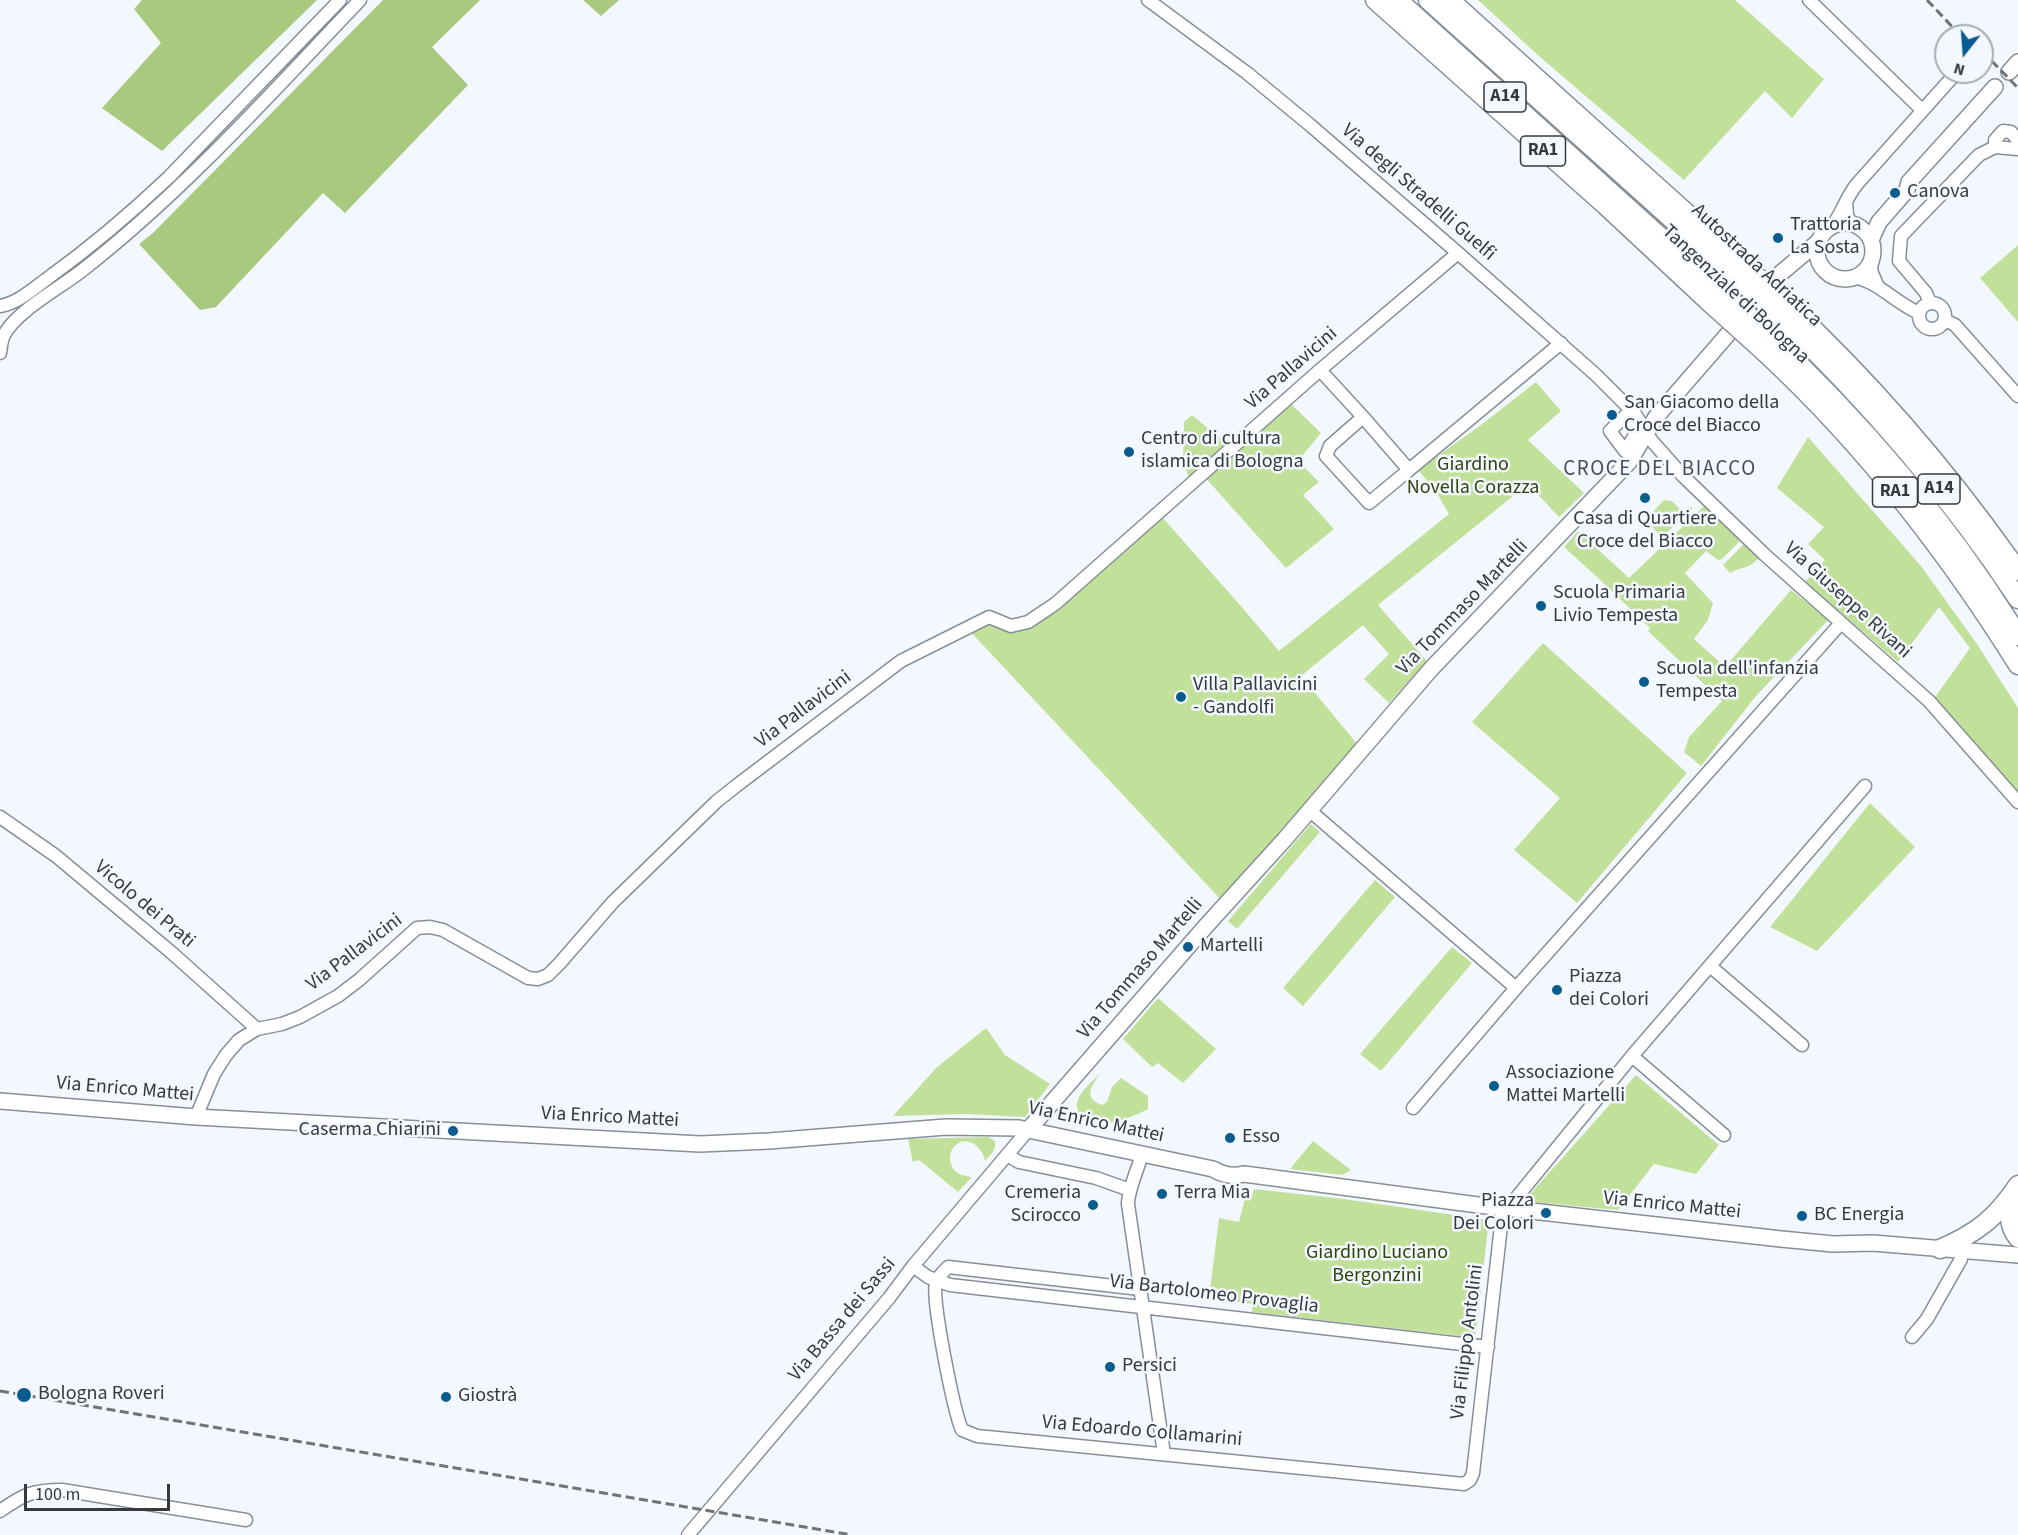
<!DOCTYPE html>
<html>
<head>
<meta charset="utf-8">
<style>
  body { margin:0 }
  #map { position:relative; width:2018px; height:1535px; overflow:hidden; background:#f3f8fe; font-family:"Source Sans 3",sans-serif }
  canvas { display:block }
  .north { position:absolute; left:1934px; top:24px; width:60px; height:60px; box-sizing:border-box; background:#f3f8fe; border:2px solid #a7acb1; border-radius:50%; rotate:197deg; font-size:16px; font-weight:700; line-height:24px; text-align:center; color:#36393d }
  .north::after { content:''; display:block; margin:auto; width:21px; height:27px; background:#0a5c8f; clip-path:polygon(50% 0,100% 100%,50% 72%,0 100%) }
  .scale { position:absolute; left:24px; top:1484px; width:146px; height:27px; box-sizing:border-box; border:3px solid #36393d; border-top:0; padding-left:8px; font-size:18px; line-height:21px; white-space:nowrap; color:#36393d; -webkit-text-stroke:4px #f3f8fe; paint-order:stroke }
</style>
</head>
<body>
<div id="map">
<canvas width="2018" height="1535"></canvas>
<div class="north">N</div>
<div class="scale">100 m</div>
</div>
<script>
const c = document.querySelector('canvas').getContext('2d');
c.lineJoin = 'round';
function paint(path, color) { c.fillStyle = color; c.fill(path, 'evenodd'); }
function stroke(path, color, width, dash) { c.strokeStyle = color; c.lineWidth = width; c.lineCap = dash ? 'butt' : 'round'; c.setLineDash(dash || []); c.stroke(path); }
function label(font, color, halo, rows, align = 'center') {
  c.font = font + ' "Source Sans 3",sans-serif'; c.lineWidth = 5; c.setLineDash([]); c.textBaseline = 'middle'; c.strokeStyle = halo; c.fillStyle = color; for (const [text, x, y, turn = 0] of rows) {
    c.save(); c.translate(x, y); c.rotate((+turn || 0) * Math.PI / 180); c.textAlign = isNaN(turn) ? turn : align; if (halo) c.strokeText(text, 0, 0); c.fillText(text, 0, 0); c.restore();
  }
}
paint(new Path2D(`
  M1478 0H1735L1824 79 1792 118 1765 91 1684 180 1540 57Z
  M2018 245V322L1980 278Z
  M1536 382 1561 411 1528 440 1584 493 1559 517 1528 484 1378 605 1427 661 1389 703 1364 679 1389 654 1363 625 1301 676 1358 745 1223 902 967 628 989 617 1028 622 1162 517 1240 605 1279 651 1449 514 1435 490 1418 470 1481 425Z
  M1287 400 1321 433 1298 461 1319 482 1303 495 1334 529 1286 568 1202 474Z
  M1192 415 1229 446 1190 480 1183 462 1184 422Z
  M1808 437 1921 566 1977 644 2018 708V797L1975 743 1933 700 1970 648 1939 607 1898 662 1805 582 1825 560 1808 544 1824 527 1777 488Z
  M1664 500 1672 501 1683 512 1688 507 1693 508 1662 537 1645 520Z
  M1705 505 1741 540 1722 559 1718 560 1706 551 1685 573 1713 603 1708 620 1694 639 1725 667 1791 590 1828 620 1756 696 1701 766 1684 752 1689 737 1722 701 1648 631 1650 628 1596 576 1564 547 1578 531 1629 578Z
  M1745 543 1760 557C1746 571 1745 565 1730 573L1723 565Z
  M1543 643 1687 773 1577 903 1514 850 1560 798 1472 722Z
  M1870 803 1915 847 1817 951 1770 927Z
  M1311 824 1320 832 1237 929 1228 921Z
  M1375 880 1395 897 1303 1006 1283 988Z
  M1452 947 1472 963 1381 1071 1360 1054Z
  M1158 998 1216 1049 1183 1083 1158 1063 1152 1067 1123 1039Z
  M986 1028 1005 1055 1050 1084 1025 1117 967 1114 893 1116 936 1068Z
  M1100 1073C1092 1086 1082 1098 1102 1105L1107 1102 1112 1087 1121 1078 1148 1096V1109C1130 1118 1100 1132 1082 1115 1078 1112 1076 1108 1077 1103 1079 1092 1093 1081 1100 1073Z
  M1636 1075 1719 1145 1696 1174 1654 1164 1618 1210 1524 1201Z
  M988 1137 995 1141C997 1150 990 1155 985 1161 983 1147 966 1133 954 1147 947 1154 950 1169 958 1173 962 1176 967 1176 972 1177L958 1192 919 1160 913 1162 908 1139Z
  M1313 1141 1351 1170 1342 1175 1290 1169Z
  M1254 1189 1344 1199 1489 1220 1476 1333 1470 1337 1252 1312 1253 1304 1209 1298 1219 1218 1239 1222 1246 1194 1252 1196Z`), '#c1e19a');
paint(new Path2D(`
  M142 0H317L162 151 102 108 161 43 134 9Z
  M383 0H480L432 47 468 85 345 213 323 193 216 307 200 310 139 244 153 233Z
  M583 0H619L601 16Z`), '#a8c97e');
const minor = new Path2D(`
  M1148 0 1247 73 1310 125 1458 253 1596 375 1635 414 1651 440 1683 476 1765 555 1929 701 2018 802
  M1809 0 1922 110
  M1995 147V140L2003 131 2011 132 2018 140
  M1846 203 1847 215 1851 224
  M1832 226C1843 212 1845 199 1857 184L1957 72
  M1870 261 1872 273 1878 287
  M1852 277C1877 280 1894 302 1919 313
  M1919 316a13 13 0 1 1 26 0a13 13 0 1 1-26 0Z
  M1930 303 1926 293 1899 261 1901 236 1979 155 1995 147 2018 149
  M0 306C18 303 33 289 48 278 91 247 131 213 169 177L340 0
  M1945 320 1955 325 2018 396
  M0 353C1 347 1 341 4 335 16 311 62 287 84 269 185 190 271 93 360 0
  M1320 370 1363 417 1330 446 1326 456 1369 503 1409 470
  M1627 414C1640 433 1637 432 1625 451L1610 431Z
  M1363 417 1409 470 1561 343
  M1309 810 1516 988 1841 623
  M0 817 56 856 172 953 257 1029
  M1710 966 1802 1045
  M1632 1056 1724 1135
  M1413 1108 1516 988
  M196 1117 214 1074 226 1055 239 1040 257 1029 282 1024 300 1017 338 996 359 980 417 928 430 927 443 930 528 978 538 979 548 975 559 964 613 902 716 802 736 786 901 661 989 617 1011 626 1028 622 1055 604 1320 370 1458 253
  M1142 1154C1138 1169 1128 1190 1128 1204L1164 1454
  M1007 1155 1019 1162 1096 1178 1130 1190
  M1508 1208 1632 1056 1865 786
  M913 1266 928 1277 950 1285 1488 1347
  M1140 1289 948 1267C944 1271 938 1277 936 1282 931 1299 954 1412 962 1430L977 1436 1464 1484 1470 1480 1473 1473 1503 1208
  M1912 1337 1927 1319 1961 1259
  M0 1511C24 1494 33 1490 62 1490L246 1520
  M688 1535 889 1298 913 1266 1029 1129`);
const major = new Path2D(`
  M2009 72 2018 62
  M1817 251a28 28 0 1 1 56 0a28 28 0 1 1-56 0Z
  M1871 240 1879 222 1907 190 1909 182 1995 87
  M0 1101 196 1117 700 1144 769 1141 946 1127 1019 1128 1213 1169C1223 1175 1233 1177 1244 1174L1478 1205 1781 1239 1833 1244 1873 1243 2018 1255
  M1029 1129 1206 926 1285 839 1431 669 1629 462 1656 417 1781 273 1819 241`);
const highway = new Path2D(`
  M1375 0 1605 205 1709 302
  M1398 0 1718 289
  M1428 0 1733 274
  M1450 0 1742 263
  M1784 301C1872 383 1949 472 2018 571
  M1775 312C1866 399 1948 493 2018 599
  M1761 327C1859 419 1948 521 2018 636
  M1749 338C1855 433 1943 545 2018 665
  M2013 1193C2009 1209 2007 1225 2018 1238
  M1940 1249C1977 1233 1996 1218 2018 1185`);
stroke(minor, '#868f97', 15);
stroke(major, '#868f97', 18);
stroke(highway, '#868f97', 21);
stroke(minor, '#fff', 12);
stroke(major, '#fff', 15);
stroke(highway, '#fff', 18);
stroke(new Path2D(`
  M1927 0 1961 36
  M1982 51 2018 88
  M0 1391 852 1535`), '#707378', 3, [9, 4.5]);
const highwayBridge = new Path2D(`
  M1742 263 1784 301
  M1733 274 1775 312
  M1718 289 1761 327
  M1709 302 1749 338`);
stroke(highwayBridge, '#868f97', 21, []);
stroke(highwayBridge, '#fff', 18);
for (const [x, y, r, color] of [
  [1895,193,6,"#0a5c8f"],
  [1778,238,6,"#0a5c8f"],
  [1612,415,6,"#0a5c8f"],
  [1129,452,6,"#0a5c8f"],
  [1645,498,6,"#0a5c8f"],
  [1541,606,6,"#0a5c8f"],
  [1644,682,6,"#0a5c8f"],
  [1181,697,6,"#0a5c8f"],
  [1188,947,6,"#0a5c8f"],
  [1557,990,6,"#0a5c8f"],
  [1494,1086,6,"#0a5c8f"],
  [453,1131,6,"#0a5c8f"],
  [1230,1138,6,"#0a5c8f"],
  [1162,1194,6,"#0a5c8f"],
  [1093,1205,6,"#0a5c8f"],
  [1546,1213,6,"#0a5c8f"],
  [1802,1216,6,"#0a5c8f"],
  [1110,1367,6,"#0a5c8f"],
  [24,1395,8,"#0a5c8f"],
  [446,1397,6,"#0a5c8f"]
]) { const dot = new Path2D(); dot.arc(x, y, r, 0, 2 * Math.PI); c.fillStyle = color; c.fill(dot); stroke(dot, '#f3f8fe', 2); }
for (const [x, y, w] of [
  [1505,97,42],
  [1543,151,45],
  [1939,489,42],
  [1895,492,45]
]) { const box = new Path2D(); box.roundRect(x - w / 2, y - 15, w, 30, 4.5); c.fillStyle = '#f3f8fe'; c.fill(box); stroke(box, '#36393d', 1.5); }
label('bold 18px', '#36393d', null, [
  ["A14",1505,97],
  ["RA1",1543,151],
  ["A14",1939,489],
  ["RA1",1895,492]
]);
label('20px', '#36393d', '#f3f8fe', [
  ["Via degli Stradelli Guelfi",1418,193,41],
  ["Autostrada Adriatica",1756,266,43],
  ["Tangenziale di Bologna",1735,295,43],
  ["Via Pallavicini",1292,369,-41],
  ["Via Giuseppe Rivani",1847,601,42],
  ["Via Tommaso Martelli",1463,608,-46],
  ["Via Pallavicini",804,710,-37],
  ["Vicolo dei Prati",144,905,40],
  ["Via Pallavicini",355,953,-37],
  ["Via Tommaso Martelli",1141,969,-49],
  ["Via Enrico Mattei",125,1090,5],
  ["Via Enrico Mattei",610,1118,3],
  ["Via Enrico Mattei",1096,1123,12],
  ["Via Enrico Mattei",1672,1206,6],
  ["Via Bartolomeo Provaglia",1214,1295,7],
  ["Via Bassa dei Sassi",843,1320,-50],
  ["Via Filippo Antolini",1468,1342,-83],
  ["Via Edoardo Collamarini",1142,1432,5]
]);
label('20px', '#36393d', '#f3f8fe', [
  ["Canova",1907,193],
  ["Trattoria",1790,226],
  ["La Sosta",1790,249],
  ["San Giacomo della",1624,404],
  ["Croce del Biacco",1624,427],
  ["Centro di cultura",1141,440],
  ["islamica di Bologna",1141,463],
  ["Casa di Quartiere",1645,520,"center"],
  ["Croce del Biacco",1645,543,"center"],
  ["Scuola Primaria",1553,594],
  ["Livio Tempesta",1553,617],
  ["Scuola dell'infanzia",1656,670],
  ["Tempesta",1656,693],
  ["Villa Pallavicini",1193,686],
  ["- Gandolfi",1193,709],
  ["Martelli",1200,947],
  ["Piazza",1569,978],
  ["dei Colori",1569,1001],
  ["Associazione",1506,1074],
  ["Mattei Martelli",1506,1097],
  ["Caserma Chiarini",441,1131,"right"],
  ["Esso",1242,1138],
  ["Cremeria",1081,1194,"right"],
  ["Scirocco",1081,1217,"right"],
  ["Terra Mia",1174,1194],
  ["Piazza",1534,1202,"right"],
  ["Dei Colori",1534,1225,"right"],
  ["BC Energia",1814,1216],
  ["Persici",1122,1367],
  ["Bologna Roveri",38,1395],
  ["Giostrà",458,1397]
], 'left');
label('20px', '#30450e', '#f3f8fe', [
  ["Giardino",1473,466],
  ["Novella Corazza",1473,489],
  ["Giardino Luciano",1377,1254],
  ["Bergonzini",1377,1277]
]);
c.letterSpacing = '1.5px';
label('21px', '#464e55', '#f3f8fe', [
  ["CROCE DEL BIACCO",1660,470]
]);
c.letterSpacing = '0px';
</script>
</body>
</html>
